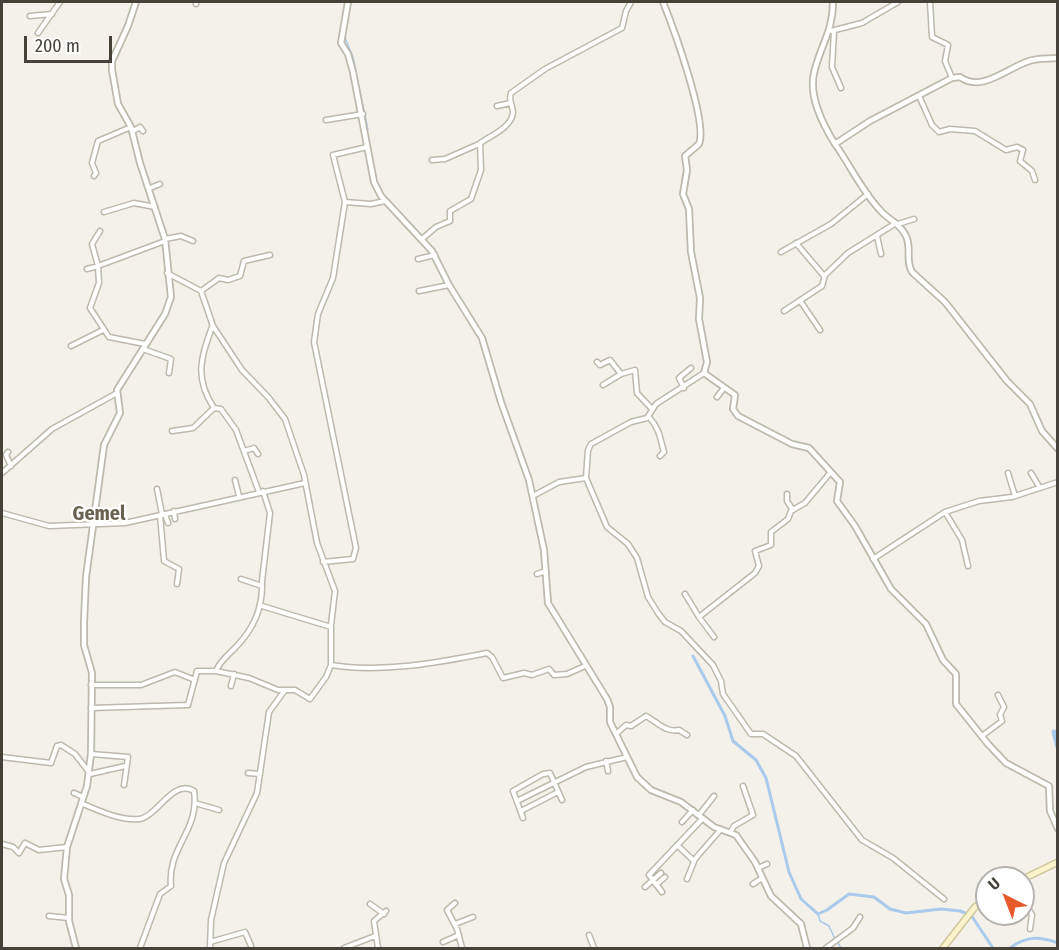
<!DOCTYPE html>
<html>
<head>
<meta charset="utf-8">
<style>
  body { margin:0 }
  #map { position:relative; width:1059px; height:950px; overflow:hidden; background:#f3f1e9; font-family:"Fira Sans Condensed",sans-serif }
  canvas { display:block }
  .frame { position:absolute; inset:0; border:3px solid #464238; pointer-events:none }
  .north { position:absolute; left:975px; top:866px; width:60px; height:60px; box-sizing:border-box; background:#fff; border:2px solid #b5b3af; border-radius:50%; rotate:318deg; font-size:16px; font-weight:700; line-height:24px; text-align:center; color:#464238 }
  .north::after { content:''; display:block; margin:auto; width:21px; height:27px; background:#e75a2c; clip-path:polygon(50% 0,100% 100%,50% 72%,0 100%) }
  .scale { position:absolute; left:24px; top:36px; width:88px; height:27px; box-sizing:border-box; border:3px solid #464238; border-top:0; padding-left:8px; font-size:18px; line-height:21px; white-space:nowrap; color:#464238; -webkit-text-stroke:4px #fff; paint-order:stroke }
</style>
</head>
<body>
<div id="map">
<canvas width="1059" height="950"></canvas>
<div class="frame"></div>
<div class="north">U</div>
<div class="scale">200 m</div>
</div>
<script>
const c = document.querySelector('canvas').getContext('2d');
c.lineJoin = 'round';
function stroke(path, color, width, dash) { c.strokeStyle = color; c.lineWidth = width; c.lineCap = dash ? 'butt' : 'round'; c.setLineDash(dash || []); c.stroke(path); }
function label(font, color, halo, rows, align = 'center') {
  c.font = font + ' "Fira Sans Condensed",sans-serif'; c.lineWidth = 4.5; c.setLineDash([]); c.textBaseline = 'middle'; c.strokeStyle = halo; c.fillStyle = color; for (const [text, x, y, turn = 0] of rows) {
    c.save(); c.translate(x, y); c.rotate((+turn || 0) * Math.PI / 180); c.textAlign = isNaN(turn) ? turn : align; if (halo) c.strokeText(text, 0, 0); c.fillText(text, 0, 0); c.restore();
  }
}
stroke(new Path2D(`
  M346 24 351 2
  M345 38 353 57 368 130
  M818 914 820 921 829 926 835 939
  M838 943 841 948`), '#abcaea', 1.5);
stroke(new Path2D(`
  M693 656 725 716 733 741 756 760 766 778 789 872 801 899 818 914 827 910 849 894 874 897 890 909 906 913 941 909 960 911 971 915 993 948
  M1010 948C1026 936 1039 936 1058 943`), '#abcaea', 3);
stroke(new Path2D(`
  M1054 732 1058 747`), '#abcaea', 5);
const minor = new Path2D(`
  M196 2V4
  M930 2 932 37 948 45 945 61 952 78
  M30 16 52 14
  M831 31 862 23 898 2
  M834 31 832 67 841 88
  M38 33 60 2
  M919 96 932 125 939 132 950 129 975 131 1006 150 1017 147 1023 150 1020 161 1032 171 1035 180
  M497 106 510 103
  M326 120 363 114
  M133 131 140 127 143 131
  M432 160 445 159 479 144
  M94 176 96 173 92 163 98 141 131 127
  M150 188 160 184
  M345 202 371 204 385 201
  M104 212 134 203 155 207
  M898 224 914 219
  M877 236 881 254
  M165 239 181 236 193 241
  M422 239 436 227 450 221V211L471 199 481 170 480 143C490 136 511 128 513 113 513 105 508 101 511 93L545 69 622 28 626 11 631 2
  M796 243 824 276
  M781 252 831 224 868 194
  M418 259 435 255
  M87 269 98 266 92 244 100 231
  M167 273 201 291 213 326 242 370 268 397 285 419 304 475 317 543 335 591 331 625V665
  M201 291 219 278 228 280 240 276 244 261 270 255
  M419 291 449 285
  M801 302 820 330
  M784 311 822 286 825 275 848 253 896 223
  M212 327C201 358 194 378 214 408
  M145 344 109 337 90 308 99 283 98 266 165 241
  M71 346 103 330
  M143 349 171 359 169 373
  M597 362 600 365 610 360 621 374
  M603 385 621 374 635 370 637 393 652 409
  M684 388 679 378 691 368
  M717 397 724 388
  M649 417C660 429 660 439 664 452L660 456
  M172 431 193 428 214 408 221 409 236 430 259 492
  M244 451 254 448 258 454
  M8 452 6 455 11 466
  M2 473 52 429 117 393
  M1008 473 1015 496
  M1031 473 1040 488
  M586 478 607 527 628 544 637 558 648 597 658 613 665 622 681 631 713 665 721 681 723 694 751 734H763L796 756 862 840 893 858 944 899
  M235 480 239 496
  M157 489 162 514
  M787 494V501L793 510
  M533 496 559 482 586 478 588 450 591 444 631 422 647 418 656 404 704 373
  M174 511 175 519
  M945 512 962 540 968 566
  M2 513 49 526 125 523 305 483
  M106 513 113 515 114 523
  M165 514 168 523
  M160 515 164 561 179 569 177 584
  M873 559 945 512 979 501 1012 497 1058 482
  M323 562 353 559 356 548 314 342 318 314 333 278 345 202 333 155 367 147
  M537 574 546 571
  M241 579 262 586
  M685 594 699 617 755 573 759 566 755 551 771 545V532L788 519 791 511 805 503 830 473
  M262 606 331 627
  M699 617 714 637
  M216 671 249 678 278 690H295L310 699 326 677 331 665C382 673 437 663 487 653L492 657 503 678 524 673 532 675 549 669 554 675 567 674 585 666
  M91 685H141L175 672 195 680
  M231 686 234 674
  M91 708 188 705 197 671H216C220 661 227 656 234 649 254 629 263 608 262 581L270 513 263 491
  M617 733 626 725 631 726 646 716C657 722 666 733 679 730L687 735
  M982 736 1002 721 1000 715 1004 707 998 695
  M91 754 128 757 124 785
  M2 757 51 763 57 746 61 745 75 754 89 772
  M606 761 608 771
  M248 773 260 774
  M90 774 125 766
  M74 793 83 797
  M517 801 586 767 627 757
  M81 803C97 810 121 821 139 819 157 817 173 778 194 791 200 831 167 847 171 886L160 894 140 948
  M195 803 219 810
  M521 811 558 792
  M699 815 714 796
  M523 818 513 791 543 774 550 773 562 800
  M682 822 693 810
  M731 831 734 826 753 815 743 786
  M2 844 13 847 19 853 25 843 39 850 67 847
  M677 845 694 861
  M758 868 767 864
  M687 879 695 859 721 829
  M753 884 762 878
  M656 885 665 877
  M645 887 661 873
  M662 892 649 875 703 818
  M1023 899 1032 915 1030 929
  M455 903 447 910 457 929 462 948
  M370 904 384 914
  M49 916 69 918
  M455 924 473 917
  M589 935 594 948
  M210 942 245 932 251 946
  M443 942 459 935
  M210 948 211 920 224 863 257 793 269 712 285 690
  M344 948 375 936
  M378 948 374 921 386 911
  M826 948 853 928 860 917`);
const tertiary = new Path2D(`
  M348 2 341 43 348 54 353 72 374 182 381 196 432 251 449 285 482 338 501 402 529 480 544 550 548 603 607 699 610 707V722L637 777 651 790 681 802 714 827 736 835 755 862 771 896 801 924 807 948
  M663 2C673 27 708 122 699 144L685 156 687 170 683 194 689 209 691 252 700 298 699 319 707 362 704 373 735 395 733 409 738 416 792 444 809 448 840 482 837 501 855 526 891 589 926 624 943 660 956 674V704L988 744 1006 763 1049 786 1050 811 1058 829
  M833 2C833 30 822 43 815 69 807 94 822 123 835 144
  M1058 58C1048 59 1038 58 1029 61 1007 68 982 93 960 77L952 78 870 121 835 144C850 165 862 191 880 210 888 220 900 223 906 236 912 248 905 261 912 272L945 302 1007 381 1030 404 1042 431 1058 449
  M76 948 69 921V895L64 879 67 847 87 786 91 754 92 673 84 645V622L86 577 104 445 120 413 117 390 165 314 171 297 165 239 140 163 131 127 118 104 112 70V61L128 26 136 2`);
const secondary = new Path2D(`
  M1023 879 1058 862
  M943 948 975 907 987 899`);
stroke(minor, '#bdb9ac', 7);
stroke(tertiary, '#bdb9ac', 8);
stroke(secondary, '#cec69c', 8);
stroke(minor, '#fff', 4);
stroke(tertiary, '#fff', 4.5);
stroke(secondary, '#faf3cc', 5);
label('bold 20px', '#686050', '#fff', [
  ["Gemel",99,514]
]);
</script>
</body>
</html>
